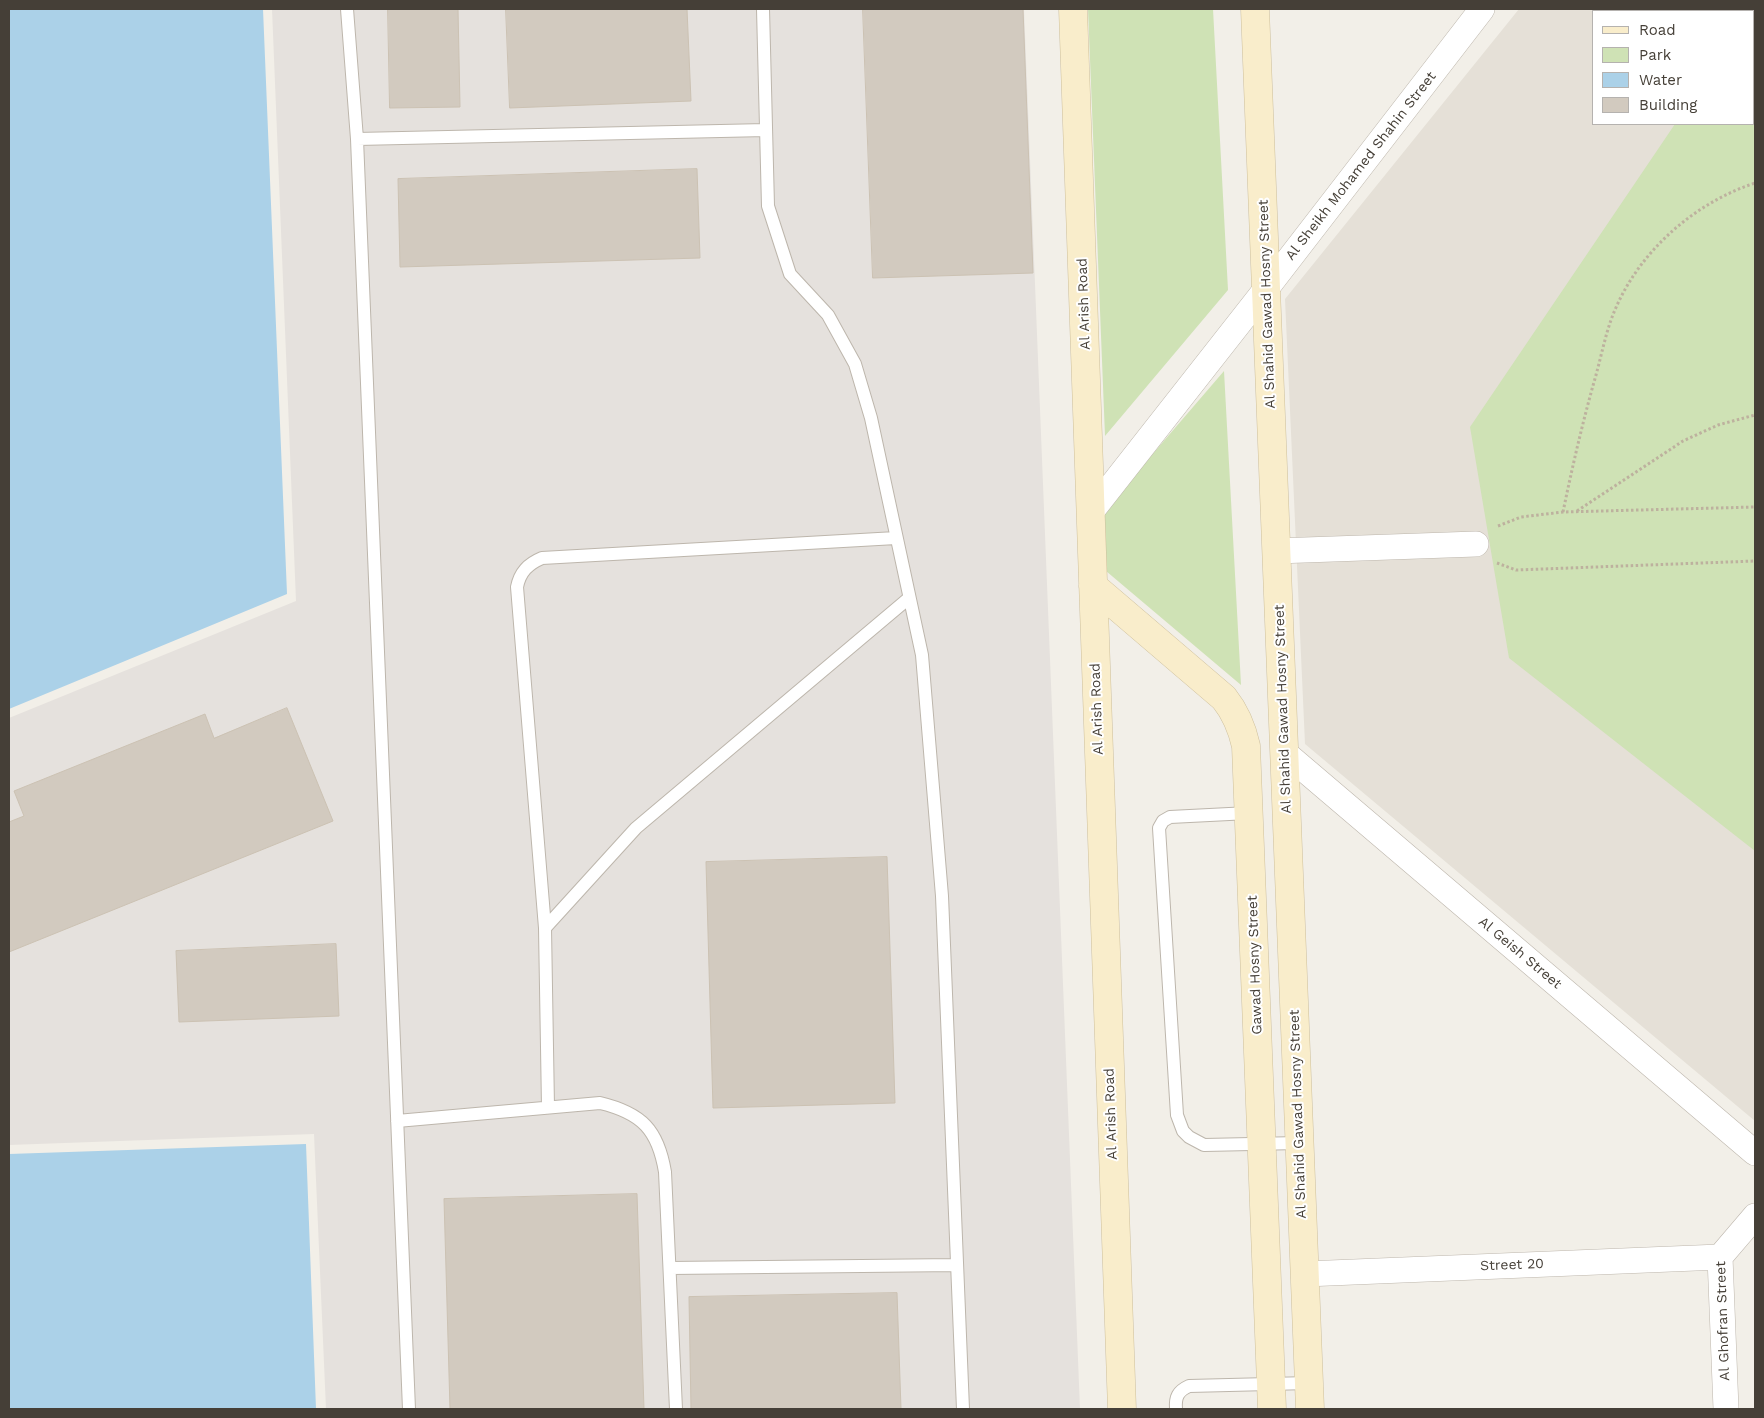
<!DOCTYPE html>
<html>
<head>
<meta charset="utf-8">
<style>
  body { margin:0 }
  #map { position:relative; width:1764px; height:1418px; overflow:hidden; background:#f2efe8; font-family:"Work Sans",sans-serif }
  canvas { display:block }
  .frame { position:absolute; inset:0; border:10px solid #453f37; pointer-events:none }
  .legend { position:absolute; left:1592px; top:10px; width:162px; height:115px; box-sizing:border-box; background:#fff; border:1px solid #b5b2af; margin:0; padding:6px 9px; list-style:none; font-size:15px; color:#453f37 }
  .legend li { display:flex; align-items:center; gap:10px; height:25px }
  .legend b { width:25px; border:1px solid #b5b2af }
</style>
</head>
<body>
<div id="map">
<canvas width="1764" height="1418"></canvas>
<div class="frame"></div>
<ul class="legend">
<li><b style="height:6px;background:#f9edcb"></b>Road</li>
<li><b style="height:14px;background:#cfe2b5"></b>Park</li>
<li><b style="height:14px;background:#abd1e8"></b>Water</li>
<li><b style="height:14px;background:#d2cabf"></b>Building</li>
</ul>
</div>
<script>
const c = document.querySelector('canvas').getContext('2d');
c.lineJoin = 'round';
function paint(path, color) { c.fillStyle = color; c.fill(path, 'evenodd'); }
function stroke(path, color, width, dash) { c.strokeStyle = color; c.lineWidth = width; c.lineCap = dash ? 'butt' : 'round'; c.setLineDash(dash || []); c.stroke(path); }
function label(font, color, halo, rows, align = 'center') {
  c.font = font + ' "Work Sans",sans-serif'; c.lineWidth = 4; c.setLineDash([]); c.textBaseline = 'middle'; c.strokeStyle = halo; c.fillStyle = color; for (const [text, x, y, turn = 0] of rows) {
    c.save(); c.translate(x, y); c.rotate((+turn || 0) * Math.PI / 180); c.textAlign = isNaN(turn) ? turn : align; if (halo) c.strokeText(text, 0, 0); c.fillText(text, 0, 0); c.restore();
  }
}
paint(new Path2D(`
  M1519 9H1755V1121L1305 744 1285 299ZM1593 11H1753V124H1593Z`), '#e5e0d7');
paint(new Path2D(`
  M272 9H1024L1080 1409H326L314 1134 9 1145V718L296 601Z`), '#e5e1dd');
paint(new Path2D(`
  M1088 9H1213L1228 290 1105 436Z
  M1752 9H1755V851L1509 658 1470 427 1675 124H1753V11H1750Z
  M1224 371 1241 685 1106 571 1101 514Z`), '#cfe2b5');
paint(new Path2D(`
  M9 9H263L287 594 9 709Z
  M306 1144 316 1409H9V1154Z`), '#abd1e8');
const building = new Path2D(`
  M388 9H458L460 107 390 108Z
  M506 9H687L691 101 510 108Z
  M863 9H1023L1033 273 873 278Z
  M697 169 700 258 400 267 398 179Z
  M287 708 333 821 9 952V822L24 816 14 791 205 714 214 738Z
  M887 857 895 1103 713 1108 706 862Z
  M336 944 339 1016 179 1022 176 951Z
  M637 1194 644 1409H450L444 1199Z
  M897 1293 901 1409H691L689 1297Z`);
paint(building, '#d2cabf');
stroke(building, '#ccc2b3', 1);
const lane = new Path2D(`
  M347 9 357 139 409 1409
  M763 9 768 206 790 274 828 315 855 364 871 418 922 655 942 896 963 1409
  M357 139 766 130
  M1249 813 1170 817 1163 821 1159 828 1177 1115 1183 1131 1189 1137 1204 1145 1299 1143
  M545 928 636 828 909 598
  M548 1107 545 928 517 587C520 572 528 564 542 558L896 538
  M397 1121 600 1103C642 1113 658 1130 665 1172L676 1409
  M670 1268 957 1265
  M1176 1409C1175 1397 1178 1391 1189 1386L1309 1383`);
const street = new Path2D(`
  M1091 512 1266 289 1482 9
  M1276 551 1476 544
  M1285 753 1755 1153
  M1305 1274 1720 1257
  M1726 1409 1720 1257 1755 1216`);
const secondary = new Path2D(`
  M1073 9 1122 1409
  M1255 9 1310 1409
  M1093 586 1224 698C1236 713 1242 728 1246 746L1272 1409`);
stroke(lane, '#bdb6ac', 14);
stroke(street, '#bdb6ac', 26);
stroke(secondary, '#cdbf9c', 29);
stroke(new Path2D(`
  M1577 511 1683 441 1718 425 1755 415
  M1563 512C1572 468 1582 425 1594 382 1600 362 1604 340 1611 320 1634 256 1691 204 1755 183
  M1498 526 1521 517 1563 512 1755 507
  M1497 563 1516 570 1755 561`), '#bdb19e', 3, [2.5, 2.5]);
stroke(lane, '#fff', 12);
stroke(street, '#fff', 25);
stroke(secondary, '#f9edcb', 28);
label('14px', '#453f37', '#fff', [
  ["Al Sheikh Mohamed Shahin Street",1361,166,-52],
  ["Al Arish Road",1084,304,-92],
  ["Al Shahid Gawad Hosny Street",1267,304,-92],
  ["Al Arish Road",1097,709,-92],
  ["Al Shahid Gawad Hosny Street",1283,709,-92],
  ["Al Geish Street",1520,953,40],
  ["Gawad Hosny Street",1255,965,-92],
  ["Al Arish Road",1111,1114,-92],
  ["Al Shahid Gawad Hosny Street",1298,1114,-92],
  ["Street 20",1512,1265,-2],
  ["Al Ghofran Street",1723,1321,-92]
]);
</script>
</body>
</html>
